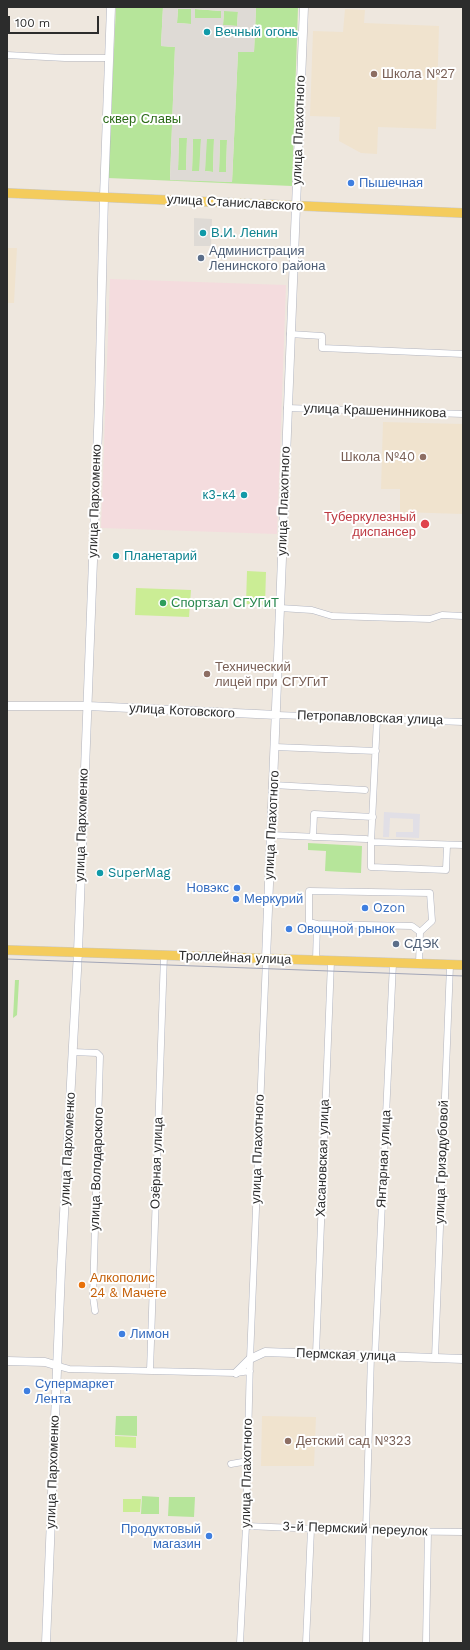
<!DOCTYPE html>
<html>
<head>
<meta charset="utf-8">
<style>
  body { margin:0 }
  #map { position:relative; width:470px; height:1650px; overflow:hidden; background:#eee7de; font-family:"Work Sans",sans-serif }
  canvas { display:block }
  .frame { position:absolute; inset:0; border:8px solid #2c2c2c; pointer-events:none }
  .scale { position:absolute; left:8px; top:16px; width:91px; height:18px; box-sizing:border-box; border:2px solid #2c2c2c; border-top:0; padding-left:5px; font-size:12px; line-height:14px; white-space:nowrap; color:#2c2c2c; -webkit-text-stroke:3px #fff; paint-order:stroke }
</style>
</head>
<body>
<div id="map">
<canvas width="470" height="1650"></canvas>
<div class="frame"></div>
<div class="scale">100 m</div>
</div>
<script>
const c = document.querySelector('canvas').getContext('2d');
c.lineJoin = 'round';
function paint(path, color) { c.fillStyle = color; c.fill(path, 'evenodd'); }
function stroke(path, color, width, dash) { c.strokeStyle = color; c.lineWidth = width; c.lineCap = dash ? 'butt' : 'round'; c.setLineDash(dash || []); c.stroke(path); }
function label(font, color, halo, rows, align = 'center') {
  c.font = font + ' "Work Sans",sans-serif'; c.lineWidth = 4; c.setLineDash([]); c.textBaseline = 'middle'; c.strokeStyle = halo; c.fillStyle = color; for (const [text, x, y, turn = 0] of rows) {
    c.save(); c.translate(x, y); c.rotate((+turn || 0) * Math.PI / 180); c.textAlign = isNaN(turn) ? turn : align; if (halo) c.strokeText(text, 0, 0); c.fillText(text, 0, 0); c.restore();
  }
}
paint(new Path2D(`
  M384 812 420 814 419 838 396 837V832H413V819L390 818 389 837H383Z`), '#e1dfe6');
paint(new Path2D(`
  M345 9 365 10 364 23 439 26 436 129 378 127 377 154 361 153 339 141 340 117 310 116 313 31 343 32Z
  M7 248H17L14 303H7Z
  M383 422 463 424V514L400 512V489H381Z
  M262 1416 316 1417 314 1466H261Z`), '#f0e3ce');
paint(new Path2D(`
  M110 279 286 285 277 534 101 528Z`), '#f4dcde');
paint(new Path2D(`
  M116 7H163L161 46 175 47 170 179 232 182 238 51 254 52 256 7H298L292 186 108 178Z
  M178 9H191V24L177 23Z
  M195 9 221 11V18H195Z
  M224 11H238L237 26 223 25Z
  M179 138H187L186 170H178Z
  M193 138 201 139 200 171H192Z
  M206 139H214L213 172 205 171Z
  M220 139 227 140 226 172H219Z
  M308 843 362 846 361 873 325 871 326 851 308 850Z
  M15 980H19L17 1015 13 1018Z
  M116 1416H137V1436L115 1435Z
  M142 1496 159 1497V1514H141Z
  M169 1497H195L194 1517 168 1516Z`), '#b6e59a');
paint(new Path2D(`
  M247 571 266 572 265 605 246 604Z
  M136 588 191 590 189 617 135 615Z
  M115 1436 136 1437V1448L115 1447Z
  M123 1499H141L140 1512H123Z`), '#cbed95');
paint(new Path2D(`
  M163 7H256L254 52H238L232 182 170 180 175 47 161 46ZM178 9H191V24L177 23ZM195 9 221 11V18H195ZM224 11 238 12 237 26 223 25ZM179 138H187L186 170H178ZM193 139H201L199 171H192ZM207 139H214L213 172 205 171ZM220 140H227L226 172H219Z
  M194 218 212 219 211 246H194Z`), '#dedad5');
const street = new Path2D(`
  M7 55 65 58H109
  M290 334 322 336V348L463 354
  M287 408 463 414
  M280 608 312 610 332 616 430 619 442 615 463 616
  M277 715 463 722
  M377 719 371 842 463 845
  M275 747 376 751
  M273 785 365 790
  M271 835 366 839
  M313 837 314 814 373 817
  M371 842V867L446 870 447 845
  M317 924 309 922V891L430 893 432 921 420 932
  M316 960 317 924 412 926 420 932 419 964
  M73 1052 97 1053 100 1056 93 1296 95 1311
  M316 1354 331 961
  M375 1355 393 963
  M435 1358 450 965
  M58 1366 69 1369 236 1373 250 1371
  M150 1371 164 955
  M231 1464 248 1461
  M246 1526 369 1531 463 1532
  M366 1531 371 1355
  M240 1643 246 1526 250 1359 266 959
  M306 1643 311 1529
  M366 1643 369 1531
  M426 1643 428 1531`);
const secondary = new Path2D(`
  M7 706H88L277 715
  M266 959C280 641 291 324 304 7
  M7 1361 45 1362 58 1366
  M236 1373 250 1359 265 1352 463 1359
  M46 1643 61 1270 78 952 99 404 104 196 111 7`);
const primary = new Path2D(`
  M7 193 463 213
  M7 950 463 965`);
stroke(street, '#b2b5c0', 7);
stroke(secondary, '#b2b5c0', 9);
stroke(primary, '#c8c8c8', 10);
stroke(street, '#fff', 6);
stroke(secondary, '#fff', 8);
stroke(primary, '#f4cc5d', 9);
stroke(new Path2D(`
  M7 959 463 976`), '#a1a5b7', 1);
for (const [x, y, r, color] of [
  [207,32,4,"#0f9aa8"],
  [374,74,4,"#8d6e63"],
  [351,183,4,"#3f7fe0"],
  [203,233,4,"#0f9aa8"],
  [201,258,4,"#5c6f8a"],
  [423,457,4,"#8d6e63"],
  [244,495,4,"#0f9aa8"],
  [425,524,5,"#e0444e"],
  [116,556,4,"#0f9aa8"],
  [163,603,4,"#2e9e5b"],
  [207,674,4,"#8d6e63"],
  [100,873,4,"#0f9aa8"],
  [237,888,4,"#3f7fe0"],
  [236,899,4,"#3f7fe0"],
  [365,908,4,"#3f7fe0"],
  [289,929,4,"#3f7fe0"],
  [396,944,4,"#5c6f8a"],
  [82,1285,4,"#e8710a"],
  [122,1334,4,"#3f7fe0"],
  [27,1391,4,"#3f7fe0"],
  [288,1441,4,"#8d6e63"],
  [209,1536,4,"#3f7fe0"]
]) { const dot = new Path2D(); dot.arc(x, y, r, 0, 2 * Math.PI); c.fillStyle = color; c.fill(dot); stroke(dot, '#fff', 1.5); }
label('13px', '#0d838f', '#fff', [
  ["Вечный огонь",215,32],
  ["В.И. Ленин",211,233],
  ["к3-к4",236,495,"right"],
  ["Планетарий",124,556],
  ["SuperMag",108,873]
], 'left');
label('13px', '#785e54', '#fff', [
  ["Школа №27",382,74],
  ["Школа №40",415,457,"right"],
  ["Технический",215,667],
  ["лицей при СГУГиТ",215,682],
  ["Детский сад №323",296,1441]
], 'left');
label('13px', '#2d6c19', '#fff', [
  ["сквер Славы",142,119]
]);
label('13px', '#2c2c2c', '#fff', [
  ["улица Плахотного",299,130,-88],
  ["улица Станиславского",235,203,3],
  ["улица Крашенинникова",375,411,2],
  ["улица Пархоменко",95,501,-88],
  ["улица Плахотного",284,501,-88],
  ["улица Котовского",182,711,3],
  ["Петропавловская улица",370,718,2],
  ["улица Пархоменко",82,825,-88],
  ["улица Плахотного",272,825,-87],
  ["Троллейная улица",235,958,2],
  ["улица Пархоменко",68,1149,-87],
  ["улица Плахотного",258,1149,-88],
  ["Хасановская улица",323,1158,-88],
  ["Янтарная улица",384,1159,-87],
  ["улица Гризодубовой",442,1162,-88],
  ["Озёрная улица",157,1163,-88],
  ["улица Володарского",97,1169,-88],
  ["Пермская улица",346,1355,2],
  ["улица Пархоменко",53,1472,-88],
  ["улица Плахотного",247,1473,-89],
  ["3-й Пермский переулок",355,1529,2]
]);
label('13px', '#366cbe', '#fff', [
  ["Пышечная",359,183],
  ["Новэкс",229,888,"right"],
  ["Меркурий",244,899],
  ["Ozon",373,908],
  ["Овощной рынок",297,929],
  ["Лимон",130,1334],
  ["Супермаркет",35,1384],
  ["Лента",35,1399],
  ["Продуктовый",201,1529,"right"],
  ["магазин",201,1544,"right"]
], 'left');
label('13px', '#4e5e75', '#fff', [
  ["Администрация",209,251],
  ["Ленинского района",209,266],
  ["СДЭК",404,944]
], 'left');
label('13px', '#be3a42', '#fff', [
  ["Туберкулезный",416,517],
  ["диспансер",416,532]
], 'right');
label('13px', '#27864d', '#fff', [
  ["Спортзал СГУГиТ",171,603]
], 'left');
label('13px', '#c56008', '#fff', [
  ["Алкополис",90,1278],
  ["24 & Мачете",90,1293]
], 'left');
</script>
</body>
</html>
